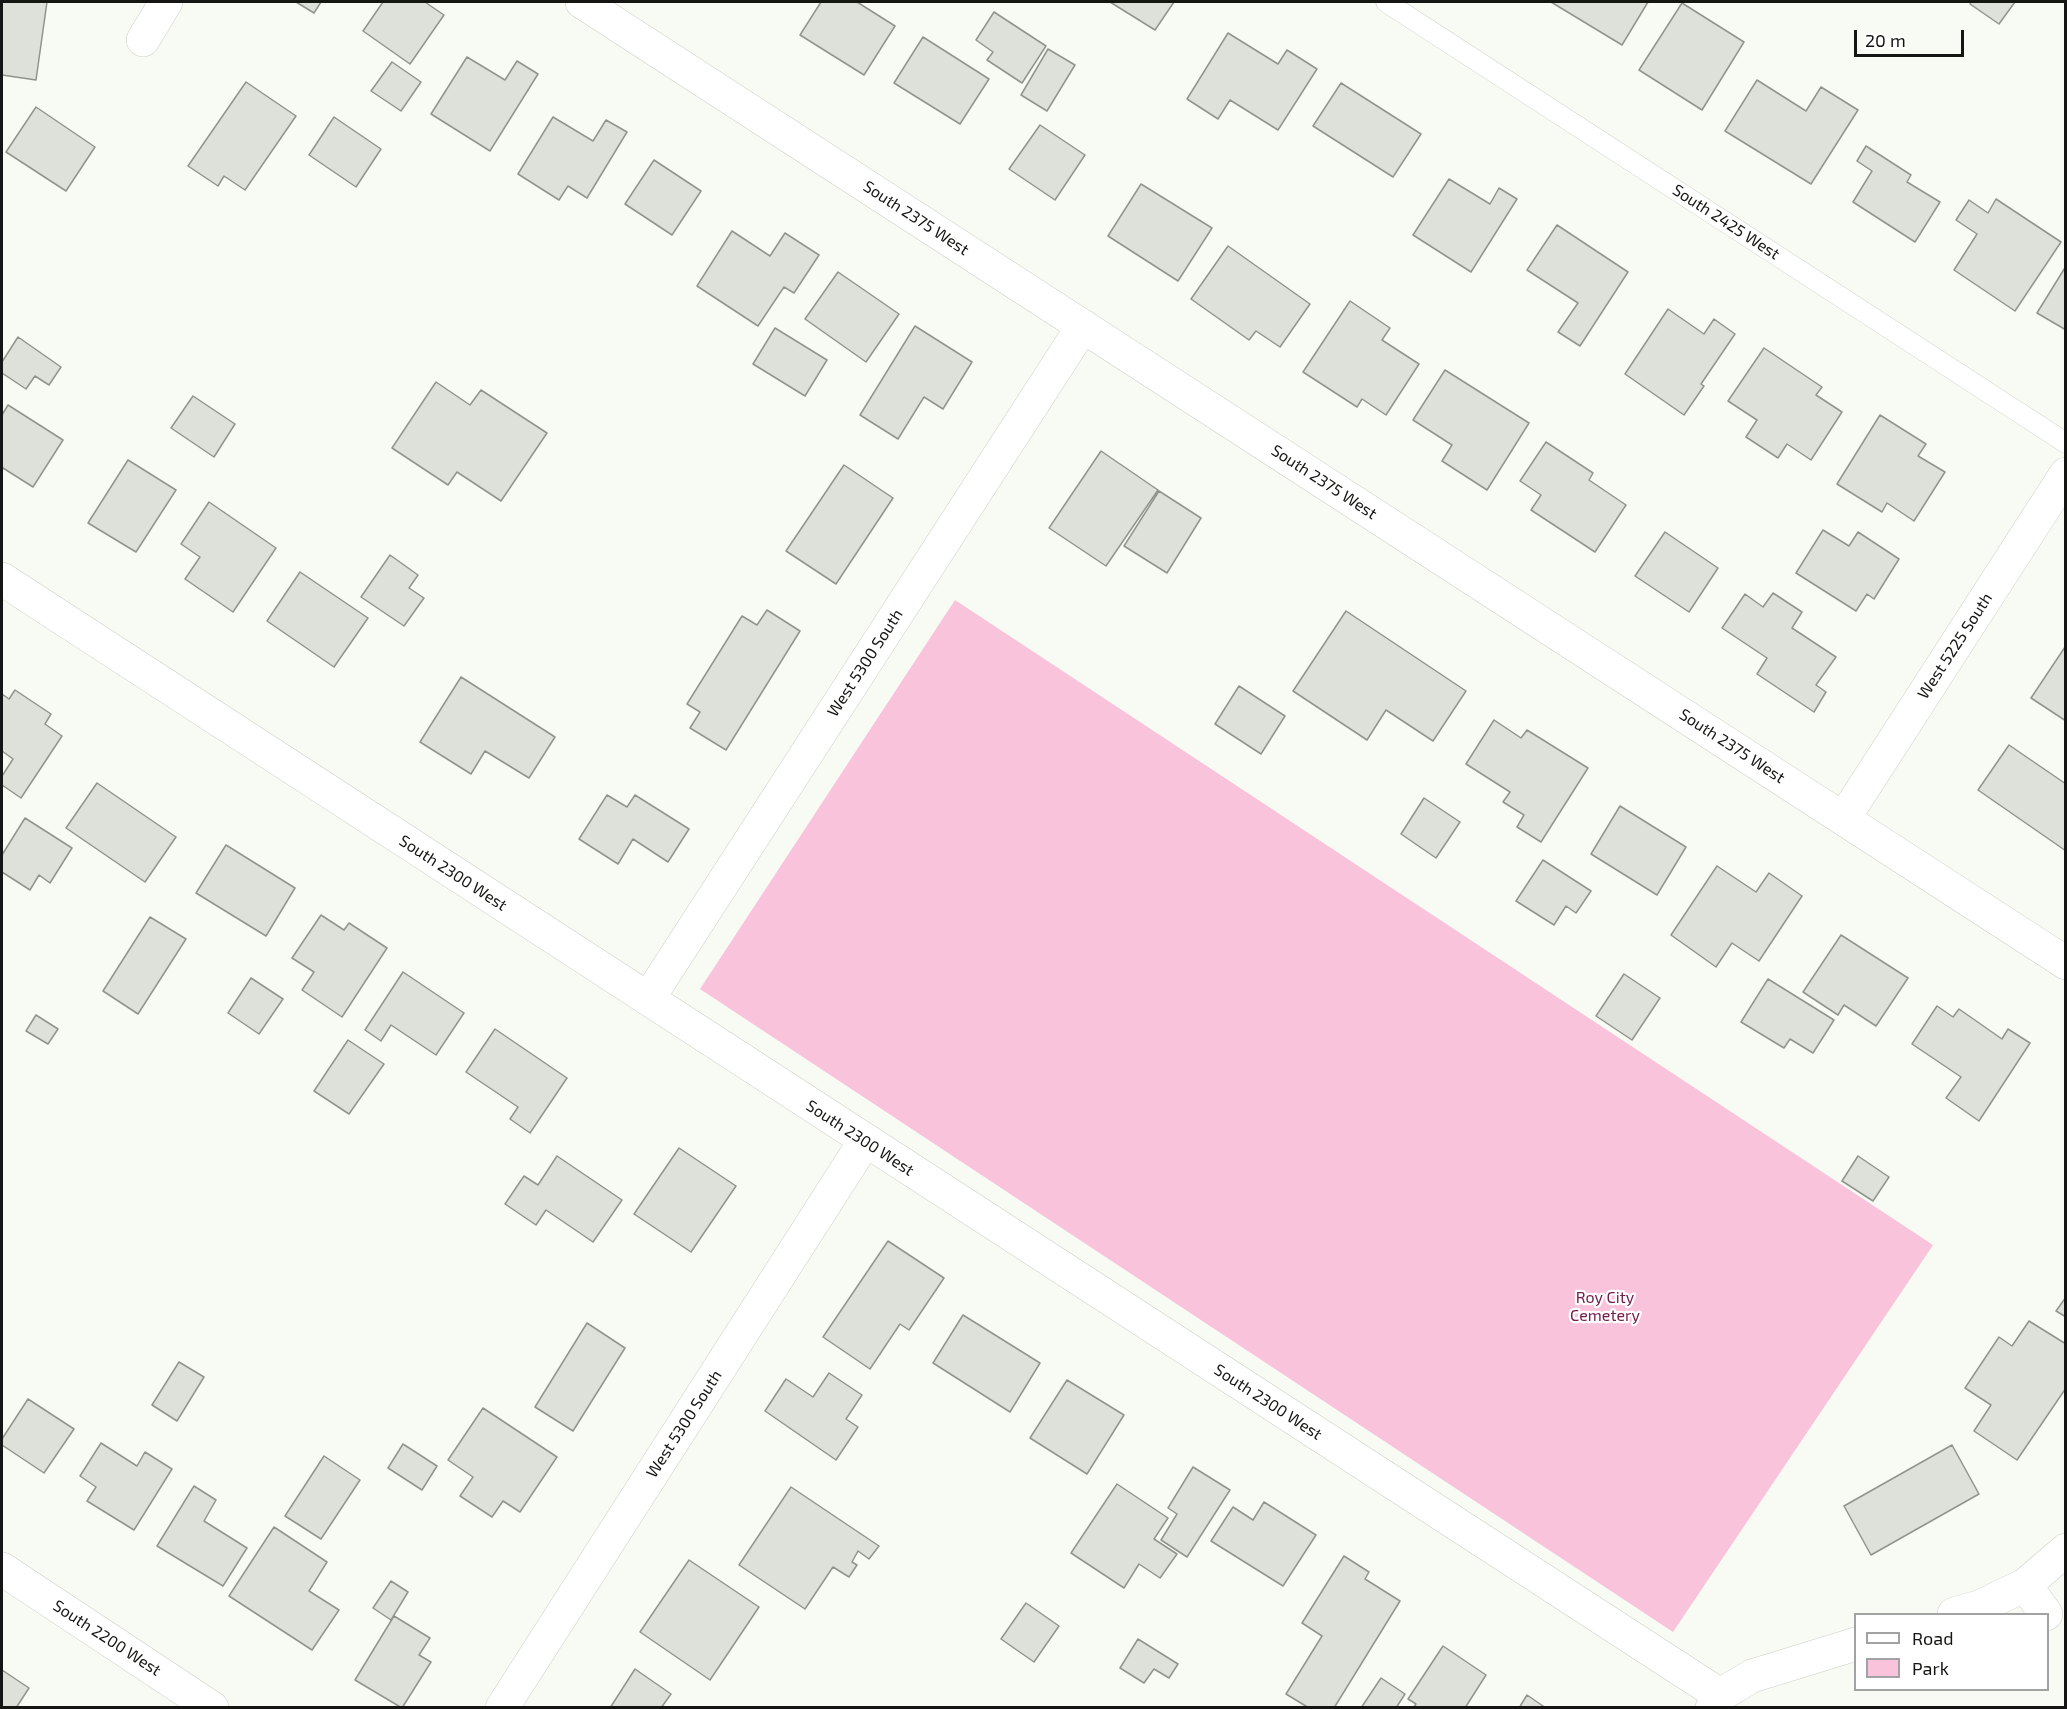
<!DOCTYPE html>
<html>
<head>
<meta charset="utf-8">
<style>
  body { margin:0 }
  #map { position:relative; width:2067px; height:1709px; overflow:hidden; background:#f8fbf3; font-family:"Exo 2",sans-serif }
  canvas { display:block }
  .frame { position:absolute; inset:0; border:3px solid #151613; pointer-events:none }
  .legend { position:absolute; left:1854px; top:1613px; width:195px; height:78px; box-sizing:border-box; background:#fff; border:2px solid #a1a2a1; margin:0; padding:8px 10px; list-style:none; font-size:18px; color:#151613 }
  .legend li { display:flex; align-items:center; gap:12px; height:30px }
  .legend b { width:30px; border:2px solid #a1a2a1 }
  .scale { position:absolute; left:1854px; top:30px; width:110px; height:27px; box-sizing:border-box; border:3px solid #151613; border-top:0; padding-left:8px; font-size:18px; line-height:21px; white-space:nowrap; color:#151613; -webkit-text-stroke:4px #fff; paint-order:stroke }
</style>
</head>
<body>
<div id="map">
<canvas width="2067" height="1709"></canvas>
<div class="frame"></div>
<ul class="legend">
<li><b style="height:8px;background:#fff"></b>Road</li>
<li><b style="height:16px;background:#f8c3db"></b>Park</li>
</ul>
<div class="scale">20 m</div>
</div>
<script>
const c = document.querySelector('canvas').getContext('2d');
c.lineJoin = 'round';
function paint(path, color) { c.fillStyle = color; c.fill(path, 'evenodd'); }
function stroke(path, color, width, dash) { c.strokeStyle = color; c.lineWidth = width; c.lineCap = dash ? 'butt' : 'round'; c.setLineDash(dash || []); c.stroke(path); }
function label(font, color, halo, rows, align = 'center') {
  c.font = font + ' "Exo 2",sans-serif'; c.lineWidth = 4.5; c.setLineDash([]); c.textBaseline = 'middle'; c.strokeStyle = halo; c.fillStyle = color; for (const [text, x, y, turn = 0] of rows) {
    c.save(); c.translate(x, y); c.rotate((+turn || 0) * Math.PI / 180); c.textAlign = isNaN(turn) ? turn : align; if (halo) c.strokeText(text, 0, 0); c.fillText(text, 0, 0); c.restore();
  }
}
paint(new Path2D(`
  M955 600 1933 1245 1673 1632 700 989Z`), '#f8c3db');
const building = new Path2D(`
  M2 2H47L36 80 2 75Z
  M296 2H321L314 13Z
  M383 2H425L444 15 410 64 363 31Z
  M821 2H857L895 26 864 75 800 35Z
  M1110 2H1174L1155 30Z
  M1551 2H1648L1622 45Z
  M1971 2H2015L1999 24 1970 4Z
  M1682 3 1744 42 1702 110 1639 70Z
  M994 12 1046 46 1022 83 987 60 993 52 976 40Z
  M1228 33 1278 64 1287 50 1317 69 1278 130 1230 100 1218 119 1187 99Z
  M923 37 989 79 960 124 894 83Z
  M1048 49 1075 65 1047 111 1021 95Z
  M467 57 505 80 517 61 538 74 490 151 431 114Z
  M392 62 421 82 401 111 371 91Z
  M1757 80 1806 111 1821 87 1858 110 1811 184 1725 131Z
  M246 82 296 116 245 190 224 176 218 186 188 166Z
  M1341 83 1421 134 1393 177 1313 126Z
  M36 107 95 147 66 191 6 152Z
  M334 117 381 149 356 187 309 155Z
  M553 117 593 141 606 120 627 132 587 198 568 186 559 200 518 174Z
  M1040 125 1085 155 1055 200 1009 169Z
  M1866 146 1911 175 1907 182 1940 202 1915 242 1853 202 1872 171 1857 161Z
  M654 160 701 191 672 235 625 204Z
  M1449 179 1490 204 1499 188 1517 199 1471 272 1413 235Z
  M1141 184 1212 228 1178 281 1108 236Z
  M1996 199 2061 242 2015 311 1954 270 1977 234 1956 220 1969 200 1988 213Z
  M1557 225 1628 272 1580 346 1558 332 1578 303 1527 270Z
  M732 231 770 256 785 233 819 255 794 293 784 287 758 326 697 286Z
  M1228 246 1310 304 1280 347 1256 331 1249 340 1191 299Z
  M2066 266V330L2037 313Z
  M838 272 899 314 866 362 805 319Z
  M1350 301 1390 328 1382 340 1419 364 1386 415 1362 399 1357 407 1303 372Z
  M1668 309 1704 334 1714 319 1735 334 1701 384 1704 386 1684 415 1625 374Z
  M915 326 972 362 943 409 924 397 898 439 860 415Z
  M775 328 827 360 805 396 753 364Z
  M18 337 61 367 49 385 35 376 26 389 2 373V362Z
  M1764 348 1822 387 1816 395 1842 412 1811 460 1787 444 1778 458 1746 437 1757 420 1728 401Z
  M1445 370 1529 423 1487 490 1442 461 1452 445 1413 420Z
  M436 382 470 405 481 390 547 433 501 501 457 472 448 485 392 448Z
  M193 396 235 424 214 457 171 428Z
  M8 405 63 440 33 487 3 468 2 470V415Z
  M1880 415 1926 444 1918 456 1945 472 1914 521 1887 503 1882 512 1837 484Z
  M1546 442 1593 473 1589 480 1626 505 1595 552 1531 510 1541 495 1520 481Z
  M1101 451 1158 490 1106 566 1049 528Z
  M128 460 176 490 136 552 88 523Z
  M844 465 893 498 836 584 786 551Z
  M1159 491 1201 518 1167 573 1124 546Z
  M209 502 276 548 233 612 185 579 200 557 181 544Z
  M1823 530 1849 546 1858 532 1899 559 1874 599 1867 594 1856 611 1796 573Z
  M1665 532 1718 568 1689 612 1635 576Z
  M390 555 418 575 409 588 424 598 404 626 361 597Z
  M300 572 368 618 334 667 267 621Z
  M1773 593 1802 612 1792 628 1836 657 1816 685 1826 692 1814 712 1757 674 1767 658 1722 628 1745 594 1763 607Z
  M767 610 800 631 726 750 690 728 700 712 687 704 742 616 757 625Z
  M1346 611 1466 691 1433 741 1386 710 1367 740 1293 691Z
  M2065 647H2066V721L2031 698Z
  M461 677 555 737 529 778 485 751 471 774 420 742Z
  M1239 686 1285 716 1261 754 1215 724Z
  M15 690 51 714 45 724 62 736 21 798 2 785V776L13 759 2 751V694L9 699Z
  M1494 720 1521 738 1527 730 1588 768 1541 842 1517 827 1524 815 1503 802 1510 792 1466 764Z
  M2009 745 2066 784V851L1978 790Z
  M97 783 176 837 145 882 66 828Z
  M607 795 627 807 635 795 689 829 668 862 633 839 618 864 579 839Z
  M1424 798 1460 822 1436 858 1401 834Z
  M1620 806 1686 847 1657 895 1591 854Z
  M25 818 72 848 50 883 39 875 30 890 2 872V855Z
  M226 845 295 888 266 936 196 893Z
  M1543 860 1591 891 1576 913 1566 906 1554 925 1516 901Z
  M1717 866 1756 892 1769 873 1802 896 1759 961 1732 943 1716 967 1671 935Z
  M321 915 344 930 349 923 387 948 342 1017 302 990 314 972 292 958Z
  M150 917 186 939 138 1014 103 991Z
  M1841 935 1908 978 1876 1026 1844 1005 1838 1015 1803 992Z
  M403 972 464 1013 436 1055 391 1025 381 1041 365 1030Z
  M1624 974 1660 998 1632 1040 1596 1016Z
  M251 978 283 999 259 1034 228 1013Z
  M1768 979 1834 1020 1813 1053 1790 1039 1784 1048 1741 1022Z
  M1937 1006 1953 1017 1959 1009 2002 1039 2008 1029 2030 1043 1979 1121 1946 1098 1961 1077 1912 1044Z
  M36 1015 58 1029 48 1044 26 1031Z
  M495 1029 567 1078 530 1133 510 1119 518 1107 466 1072Z
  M348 1040 384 1064 349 1114 314 1091Z
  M679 1148 736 1186 691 1252 634 1214Z
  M557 1156 622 1200 593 1242 546 1210 536 1225 505 1204 524 1176 538 1185Z
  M1858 1156 1889 1177 1873 1201 1842 1181Z
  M888 1241 944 1278 909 1330 900 1324 870 1369 823 1337Z
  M2066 1297V1317L2056 1311Z
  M963 1315 1040 1363 1010 1412 933 1363Z
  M2029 1321 2066 1344V1388L2017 1460 1974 1431 1991 1405 1965 1388 1999 1337 2012 1346Z
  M587 1323 625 1348 573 1431 535 1407Z
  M179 1362 204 1377 177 1421 152 1405Z
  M829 1373 862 1395 846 1419 858 1427 836 1460 765 1411 786 1379 813 1397Z
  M1067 1380 1124 1415 1087 1474 1030 1438Z
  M28 1399 74 1429 44 1473 2 1445V1439Z
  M483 1408 557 1457 520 1512 503 1501 492 1517 460 1496 473 1477 448 1460Z
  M101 1443 137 1466 145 1452 172 1469 134 1530 87 1501 96 1487 80 1476Z
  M403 1444 437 1466 422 1490 388 1468Z
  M1952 1445 1979 1494 1871 1555 1844 1506Z
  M324 1456 360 1480 321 1539 285 1516Z
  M1193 1467 1230 1490 1187 1557 1161 1540 1177 1514 1168 1508Z
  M1117 1484 1168 1518 1154 1539 1177 1554 1160 1578 1139 1564 1124 1588 1071 1553Z
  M194 1486 216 1500 204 1521 247 1548 223 1586 157 1546Z
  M791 1487 879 1546 869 1559 858 1551 852 1562 857 1565 849 1577 833 1567 805 1609 739 1565Z
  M1264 1502 1316 1535 1283 1586 1211 1541 1233 1507 1253 1520Z
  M274 1527 327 1562 309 1591 339 1610 312 1650 229 1596Z
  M1344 1556 1369 1572 1365 1579 1400 1601 1334 1708H1309L1286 1694 1322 1636 1302 1623Z
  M689 1560 759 1607 710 1680 640 1632Z
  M391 1581 408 1592 391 1620 373 1608Z
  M1026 1603 1059 1626 1034 1662 1001 1639Z
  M394 1616 430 1638 419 1655 431 1662 402 1708 355 1680Z
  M1138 1639 1178 1664 1169 1678 1154 1669 1144 1683 1120 1668Z
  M1443 1646 1486 1675 1465 1708H1413L1416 1704 1408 1699Z
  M635 1669 671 1694 661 1708H610Z
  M2 1670 29 1688 16 1708H2Z
  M1381 1678 1405 1694 1396 1708H1361Z
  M1527 1695 1546 1708H1519Z`);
paint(building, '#dee1d9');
stroke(building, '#91948d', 1.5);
const lane = new Path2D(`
  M1386 2 2066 443`);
const street = new Path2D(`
  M582 2 2066 963
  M143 40 166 2
  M1844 818 2066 474
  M648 999 1083 326
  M2 1569 212 1708
  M2025 1585 2046 1614
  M1954 1614 1979 1607 2025 1585 2066 1550
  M1720 1695 1752 1676 1856 1644
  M502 1708 865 1141`);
const secondary = new Path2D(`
  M2 579 1720 1695 1712 1708`);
stroke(lane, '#cbcfc7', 21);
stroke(street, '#cbcfc7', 34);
stroke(secondary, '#cbcfc7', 34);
stroke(lane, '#fff', 20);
stroke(street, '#fff', 33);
stroke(secondary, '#fff', 33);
label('16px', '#151613', '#fff', [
  ["South 2375 West",916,218,33],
  ["South 2425 West",1726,222,33],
  ["South 2375 West",1324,482,33],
  ["West 5225 South",1955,646,-57],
  ["West 5300 South",865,663,-57],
  ["South 2375 West",1732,746,33],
  ["South 2300 West",453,873,33],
  ["South 2300 West",860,1138,33],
  ["South 2300 West",1268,1402,33],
  ["West 5300 South",684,1424,-57],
  ["South 2200 West",107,1638,33]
]);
label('16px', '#73204f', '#fff', [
  ["Roy City",1605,1298],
  ["Cemetery",1605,1316]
]);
</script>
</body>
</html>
